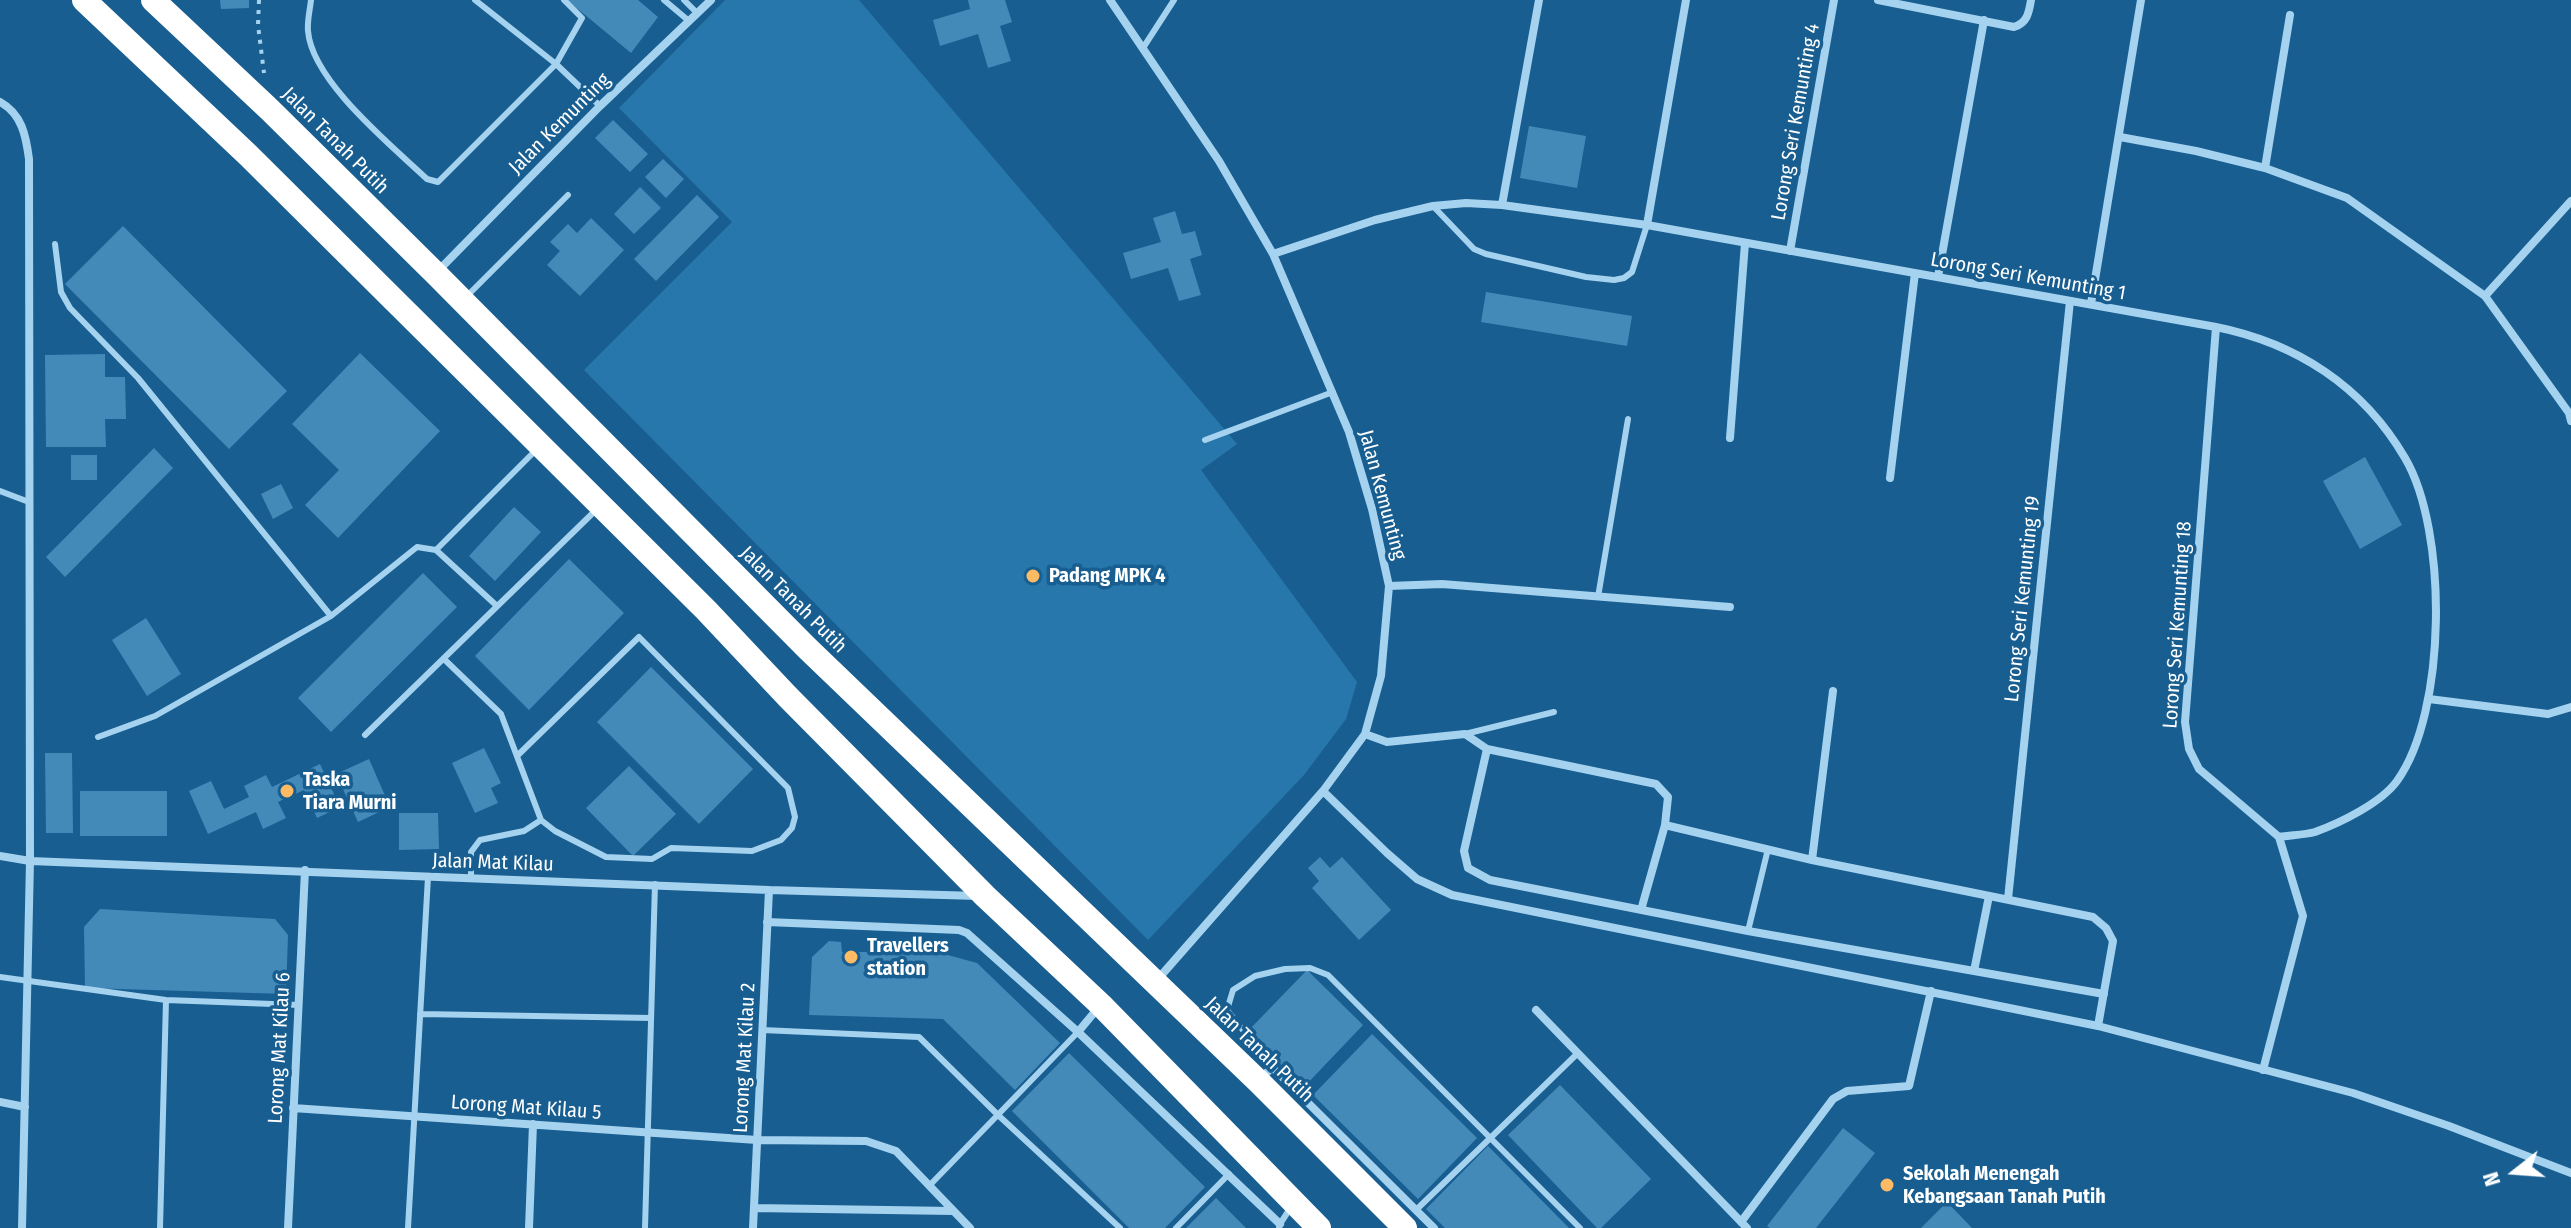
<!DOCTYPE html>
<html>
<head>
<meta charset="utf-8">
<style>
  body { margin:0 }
  #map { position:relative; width:2571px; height:1228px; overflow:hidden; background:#185e90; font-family:"Fira Sans Condensed",sans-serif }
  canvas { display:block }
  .north { position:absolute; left:2475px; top:1132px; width:80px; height:80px; -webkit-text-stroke:6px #185e90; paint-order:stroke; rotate:253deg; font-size:22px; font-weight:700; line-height:32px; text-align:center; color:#fff }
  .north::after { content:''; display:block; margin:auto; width:28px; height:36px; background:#fff; clip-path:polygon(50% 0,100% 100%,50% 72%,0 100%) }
</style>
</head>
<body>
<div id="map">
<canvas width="2571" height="1228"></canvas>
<div class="north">N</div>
</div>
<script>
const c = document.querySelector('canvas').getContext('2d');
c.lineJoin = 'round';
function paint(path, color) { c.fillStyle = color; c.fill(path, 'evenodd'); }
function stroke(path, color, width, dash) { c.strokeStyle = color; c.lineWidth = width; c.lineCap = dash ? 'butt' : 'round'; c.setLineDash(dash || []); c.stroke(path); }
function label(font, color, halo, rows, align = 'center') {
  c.font = font + ' "Fira Sans Condensed",sans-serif'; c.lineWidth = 7; c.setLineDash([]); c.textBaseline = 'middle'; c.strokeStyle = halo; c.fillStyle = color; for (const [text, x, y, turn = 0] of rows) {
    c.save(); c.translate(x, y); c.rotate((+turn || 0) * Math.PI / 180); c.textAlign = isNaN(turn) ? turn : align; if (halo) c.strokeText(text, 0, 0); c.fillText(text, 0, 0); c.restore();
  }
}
paint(new Path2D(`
  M725 0H859L1237 444 1201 470 1357 682 1346 719 1304 775 1148 940 584 370 732 222 619 108Z`), '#2777ac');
paint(new Path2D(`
  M220 0H249V8L221 9Z
  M567 0H638L658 17 631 53Z
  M968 0H1005L1012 22 1000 26 1011 61 988 68 978 34 940 46 933 20 970 9Z
  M613 120 648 154 630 172 595 138Z
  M1529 126 1586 136 1577 188 1520 178Z
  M663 159 684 179 666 198 645 177Z
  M640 187 661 208 634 234 614 214Z
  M697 195 719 217 656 281 634 259Z
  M1175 211 1182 234 1195 231 1202 255 1190 259 1201 295 1179 301 1168 268 1131 279 1123 253 1161 242 1153 218Z
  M591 218 624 250 580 296 547 265 560 251 550 242 568 224 577 233Z
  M123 226 287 391 229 449 65 284Z
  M1486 292 1632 316 1627 346 1481 322Z
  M360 353 440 431 338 538 305 505 339 470 292 424Z
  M105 354V377H125L126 419H105L106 447H46L45 355Z
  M154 448 173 468 65 577 46 557Z
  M71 455H97V480H71Z
  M2365 457 2402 525 2360 549 2323 481Z
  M281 484 293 508 273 519 261 494Z
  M514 507 541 532 495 581 469 556Z
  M569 559 624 613 529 710 475 656Z
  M423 573 457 607 331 732 298 698Z
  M146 618 181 674 147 696 112 640Z
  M651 667 753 769 699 824 597 722Z
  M484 748 501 783 491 788 498 803 475 813 452 763Z
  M45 753H72L73 833H46Z
  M369 759 390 807 358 822 336 774Z
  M320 764 340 807 317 818 304 790 278 802 286 818 263 829 256 812 208 834 189 791 211 781 224 809 249 797 244 786 266 775 272 787Z
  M629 766 676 814 633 856 586 808Z
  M80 791H167V836H80Z
  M399 813H438L439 849 399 850Z
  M1320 857 1330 868 1342 857 1391 910 1359 940 1312 888 1319 881 1308 868Z
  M100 909 275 919 288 935 286 994 85 988 84 927Z
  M829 941 841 942 842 952H937L977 963 1060 1043 1015 1090 943 1019 809 1015 812 957Z
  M1307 970 1363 1025 1304 1087 1247 1032Z
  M1372 1034 1477 1138 1418 1199 1313 1095Z
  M1069 1053 1205 1187 1165 1228H1129L1012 1111Z
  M1560 1085 1651 1179 1601 1228H1597L1508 1135Z
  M1843 1128 1875 1153 1816 1228H1770L1767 1226Z
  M1488 1146 1569 1228H1445L1426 1209Z
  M1216 1198 1246 1228H1186Z
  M1947 1202 1972 1228H1921Z`), '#448ab9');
stroke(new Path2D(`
  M259 0 258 25 264 73`), '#a5d2ef', 4, [4, 6]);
stroke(new Path2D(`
  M311 0C310 10 307 21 308 31 312 81 391 145 427 179L438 182 556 64 582 18 564 0
  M475 0 556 64 600 106
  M664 0 689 21
  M684 0 697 13
  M1143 48 1174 0
  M1433 206 1474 249 1486 254 1586 277 1614 280 1624 278 1632 272 1647 225
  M55 244 61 292 70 308 138 378 331 616
  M468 295 568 195
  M1205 440 1333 392
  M0 491 29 502
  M1598 597 1628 419
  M497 606 436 550 538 448
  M445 660 501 714 541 820 555 831 606 857 652 859 671 848 752 851 781 840 792 828 795 817 788 788 639 637 517 756
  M1465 734 1554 712
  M365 735 598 508
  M98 737 155 716 331 616 417 547 436 550
  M471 878V852L480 840 524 831 541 820
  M1748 931 1768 849
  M0 977 166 1000 299 1005
  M420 1014 651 1018
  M762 1030 919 1037 998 1115 1120 1228
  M1272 1067 1227 1010 1233 990 1255 976 1285 969 1310 968 1328 975 1580 1228
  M929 1186 1078 1032
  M1416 1210 1578 1053
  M160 1228 166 1000
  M408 1228 428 877
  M645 1228 655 884
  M1176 1228 1229 1174
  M1279 1228 1280 1224 1291 1207`), '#a5d2ef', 6);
stroke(new Path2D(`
  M1110 0 1219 161 1273 254 1349 432 1372 509 1389 586 1381 676 1365 734 1323 791 1158 979
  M1878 0 2014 27C2027 23 2029 13 2031 0
  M0 102C22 114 26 136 29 159L30 861 22 1228
  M2120 137 2196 151 2265 168 2347 198 2485 296 2569 413 2571 421
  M2265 168 2290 15
  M1502 205 1539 0
  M1647 225 1686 0
  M1790 251 1834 0
  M1273 254 1375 220 1433 206 1466 203 1502 205 1647 225 2216 327C2296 343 2363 386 2405 458 2448 531 2447 712 2397 781 2381 803 2340 823 2315 832 2304 835 2291 835 2279 837
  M436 273 600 106 711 0
  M1938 277 1984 20
  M2485 296 2571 201
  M2091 304 2141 0
  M2216 327 2185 722 2189 749 2199 769 2279 837 2303 916 2263 1070
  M1730 438 1745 243
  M1890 478 1915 273
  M1389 586 1442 584 1730 607
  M2429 699 2548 714 2571 707
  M1365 734 1387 742 1465 734 1487 749 1656 784 1668 797 1665 825 1641 910
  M1487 749 1464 851 1468 868 1490 880 1748 931 2104 994
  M1323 791 1387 853 1417 879 1452 895 2098 1026 2353 1093 2449 1126 2571 1173
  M1665 825 1812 860 2093 917 2106 928 2113 941 2098 1026
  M0 856 30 861 769 890 978 896
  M1812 860 1833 691
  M2008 899 2070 301
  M767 922 959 930 967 933 1078 1032 1280 1224
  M1974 971 1989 896
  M1536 1010 1747 1228
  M1078 1032 1098 1008
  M1259 1081 1272 1067 1434 1228
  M0 1102 25 1107
  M293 1108 757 1140 866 1141 896 1151 970 1228
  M754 1208 953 1211
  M1741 1222 1833 1099 1847 1091 1909 1086 1931 991
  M288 1228 305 870
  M529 1228 533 1124
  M753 1228 769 890`), '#a5d2ef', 8);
stroke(new Path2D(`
  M84 0 248 155 706 610 787 696 985 896 1101 1005 1319 1228
  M153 0 270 110 436 274 807 648 1259 1082 1405 1228`), '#fff', 24);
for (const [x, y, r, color] of [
  [1033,576,8,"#ffbb63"],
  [287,791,8,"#ffbb63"],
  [851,957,8,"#ffbb63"],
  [1887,1185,8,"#ffbb63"]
]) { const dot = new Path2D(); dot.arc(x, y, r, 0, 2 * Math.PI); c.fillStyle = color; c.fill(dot); stroke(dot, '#185e90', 3); }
label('20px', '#fff', '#185e90', [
  ["Lorong Seri Kemunting 4",1796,122,-80],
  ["Jalan Kemunting",560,124,-45],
  ["Jalan Tanah Putih",335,141,45],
  ["Lorong Seri Kemunting 1",2028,277,10],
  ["Jalan Kemunting",1382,495,75],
  ["Lorong Seri Kemunting 19",2023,599,-84],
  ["Jalan Tanah Putih",793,600,45],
  ["Lorong Seri Kemunting 18",2178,625,-86],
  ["Jalan Mat Kilau",493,863,2],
  ["Lorong Mat Kilau 6",280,1048,-87],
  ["Jalan Tanah Putih",1259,1050,44],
  ["Lorong Mat Kilau 2",745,1058,-87],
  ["Lorong Mat Kilau 5",526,1108,4]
]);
label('bold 20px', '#fff', '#185e90', [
  ["Padang MPK 4",1049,576],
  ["Taska",303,780],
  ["Tiara Murni",303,803],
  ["Travellers",867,946],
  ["station",867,969],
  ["Sekolah Menengah",1903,1174],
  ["Kebangsaan Tanah Putih",1903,1197]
], 'left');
</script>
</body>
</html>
